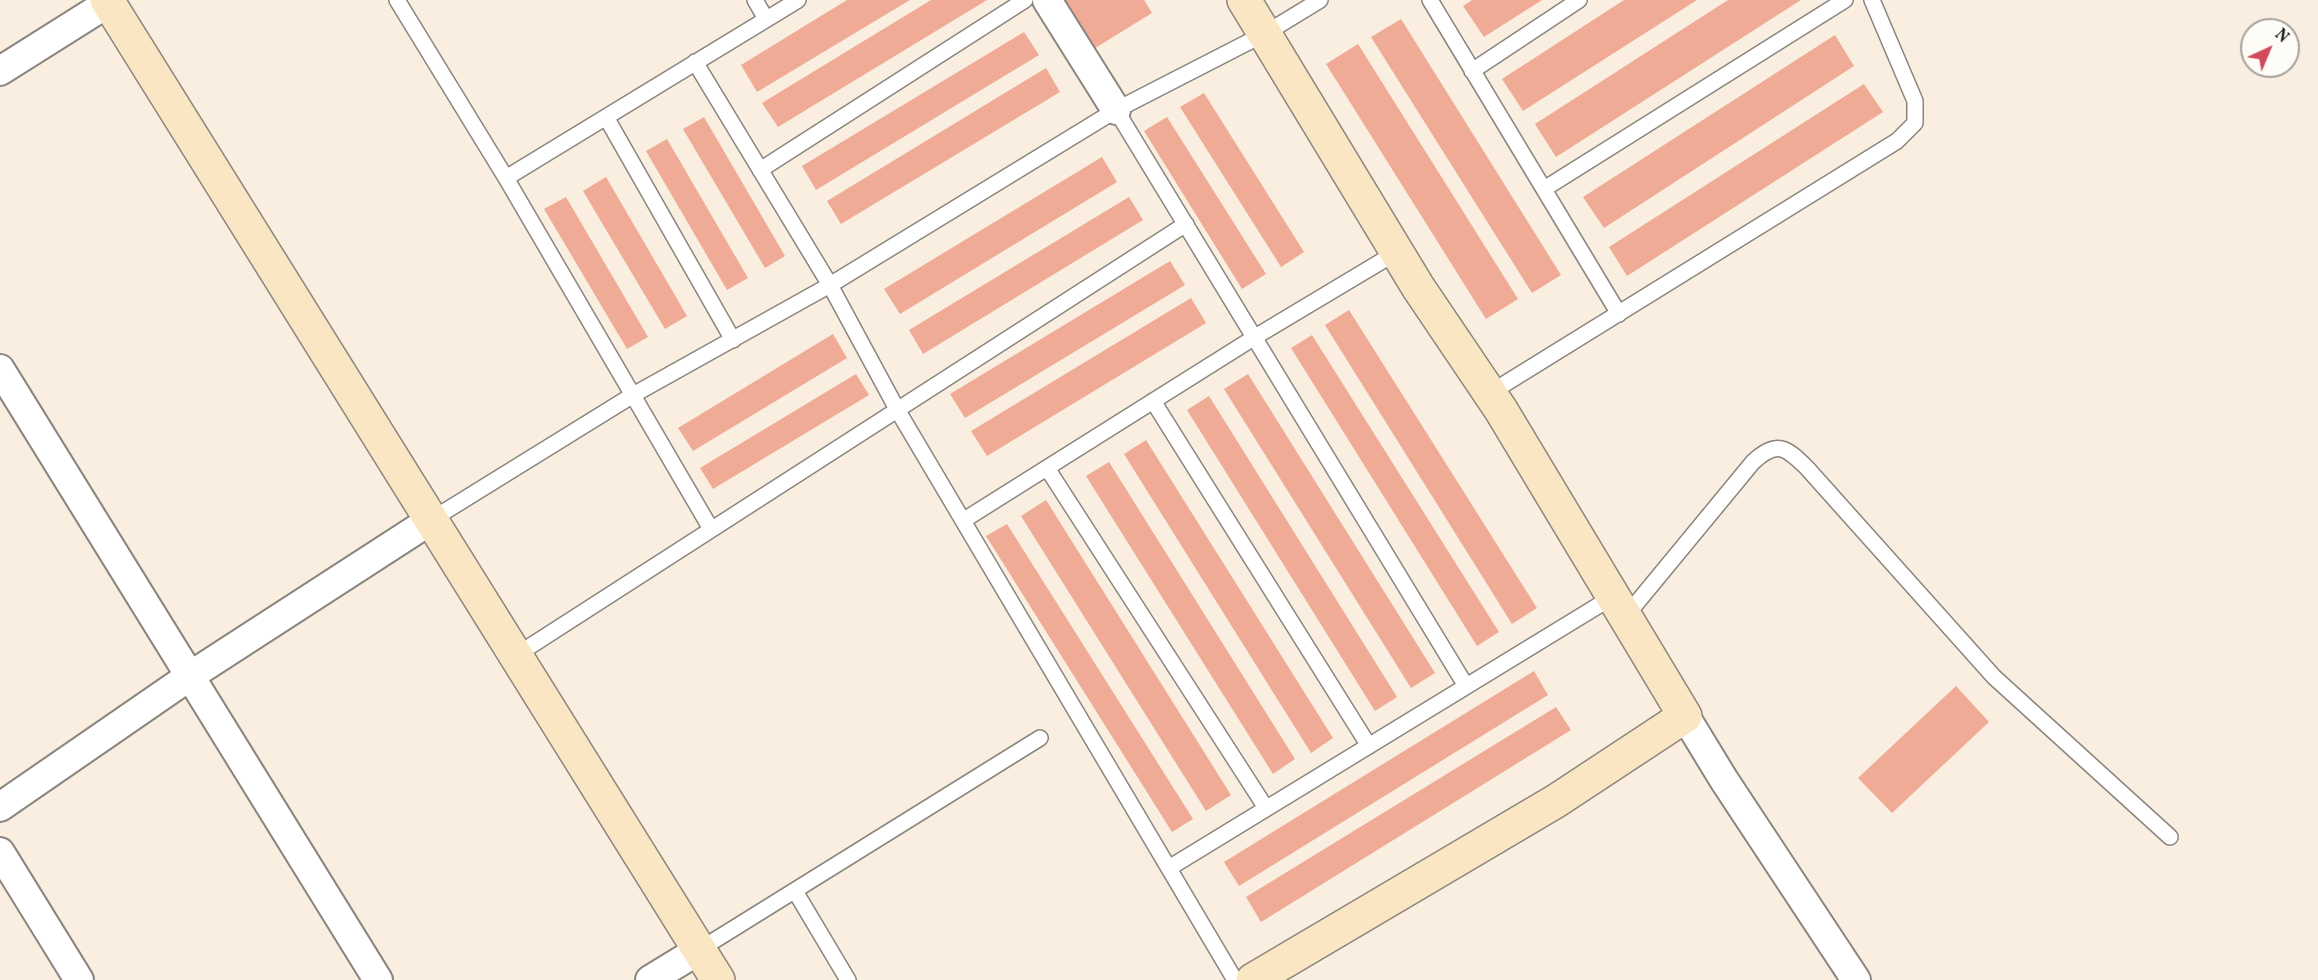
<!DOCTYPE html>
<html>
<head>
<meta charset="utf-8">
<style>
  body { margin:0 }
  #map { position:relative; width:2318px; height:980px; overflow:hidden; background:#f9eedf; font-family:Vollkorn,serif }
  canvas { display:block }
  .north { position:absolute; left:2240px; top:18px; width:60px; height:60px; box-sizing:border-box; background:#fdfcf7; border:2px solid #a3a29f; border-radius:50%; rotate:44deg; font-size:16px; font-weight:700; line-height:24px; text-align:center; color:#1c1c1c }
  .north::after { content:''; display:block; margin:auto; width:21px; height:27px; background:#d1495b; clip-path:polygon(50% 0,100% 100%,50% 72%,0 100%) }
</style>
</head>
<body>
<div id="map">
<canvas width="2318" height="980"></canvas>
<div class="north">N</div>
</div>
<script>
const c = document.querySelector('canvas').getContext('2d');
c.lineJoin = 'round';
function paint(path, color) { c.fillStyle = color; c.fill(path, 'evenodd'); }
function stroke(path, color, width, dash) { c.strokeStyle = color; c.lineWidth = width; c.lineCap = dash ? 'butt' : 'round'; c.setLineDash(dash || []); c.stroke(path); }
paint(new Path2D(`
  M847 0H910L757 92 741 65Z
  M931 0H987L778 127 762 103Z
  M1064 0H1144L1152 13 1092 50Z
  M1472 0H1542L1484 37 1463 6Z
  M1624 0H1697L1523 111 1502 79Z
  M1728 0H1801L1556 157 1535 124Z
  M1401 19 1561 275 1532 293 1371 37Z
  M1024 32 1039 55 816 190 802 166Z
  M1835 35 1854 66 1604 228 1583 197Z
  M1358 44 1518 299 1486 319 1326 64Z
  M1046 68 1060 92 841 224 827 201Z
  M1864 84 1883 112 1627 276 1609 247Z
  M1204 93 1304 252 1281 267 1180 107Z
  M704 117 785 256 765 268 683 129Z
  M1167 117 1266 274 1242 289 1144 131Z
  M667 139 748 278 727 290 646 151Z
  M1102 157 1117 182 900 314 884 289Z
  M606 177 687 316 665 329 583 191Z
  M566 197 648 337 627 349 544 209Z
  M1129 197 1143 220 923 354 909 330Z
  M1170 261 1185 285 965 418 950 394Z
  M1191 298 1206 323 987 456 971 431Z
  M1349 310 1537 608 1512 624 1325 325Z
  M833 334 847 358 693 451 678 428Z
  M1312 335 1499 632 1477 646 1291 348Z
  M856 374 869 395 713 489 700 468Z
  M1248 374 1435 673 1411 688 1224 389Z
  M1209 396 1397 697 1375 711 1187 410Z
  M1146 440 1333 738 1311 753 1124 454Z
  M1109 462 1295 759 1273 774 1086 476Z
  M1046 500 1231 795 1206 811 1021 516Z
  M1007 524 1193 819 1172 832 986 536Z
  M1534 671 1548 695 1239 886 1224 862Z
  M1956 686 1989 722 1892 813 1858 778Z
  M1556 707 1571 730 1261 922 1246 897Z`), '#efab95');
const lane = new Path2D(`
  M397 0 506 178 798 0
  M755 0 766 19
  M1430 0 1619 314
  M695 62 830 285 898 411 1235 980
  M1472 71 1579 0
  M1116 110 1466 686
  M606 117 733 340
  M760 170 1025 0
  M506 178 711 529
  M1544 189 1845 0
  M1490 393 1897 141 1915 123V101L1872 0
  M1153 401 1369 746
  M1047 468 1266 808
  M431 520 633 395 830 285 1116 110 1266 33 1320 0
  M964 520 1255 337 1397 252
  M1626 616 1753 462C1777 440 1786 447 1807 468L1994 677 2170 837
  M515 656 1186 224
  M1169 868 1614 596
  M795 891 848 980
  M699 950 1040 738`);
const street = new Path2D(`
  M1047 0 1116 110
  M0 71 108 3
  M0 369 378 980
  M1685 716 1724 780 1856 980
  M0 807 190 676 431 520
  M0 852 79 980
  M650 980 699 950`);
const secondary = new Path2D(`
  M107 0 718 980
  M1244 0 1418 287 1501 410 1685 716 1556 801 1253 980`);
stroke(lane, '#8a857e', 18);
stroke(street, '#8a857e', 32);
stroke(secondary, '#8a857e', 36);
stroke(lane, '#fff', 15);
stroke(street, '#fff', 28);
stroke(secondary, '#fbe6c4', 33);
</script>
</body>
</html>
